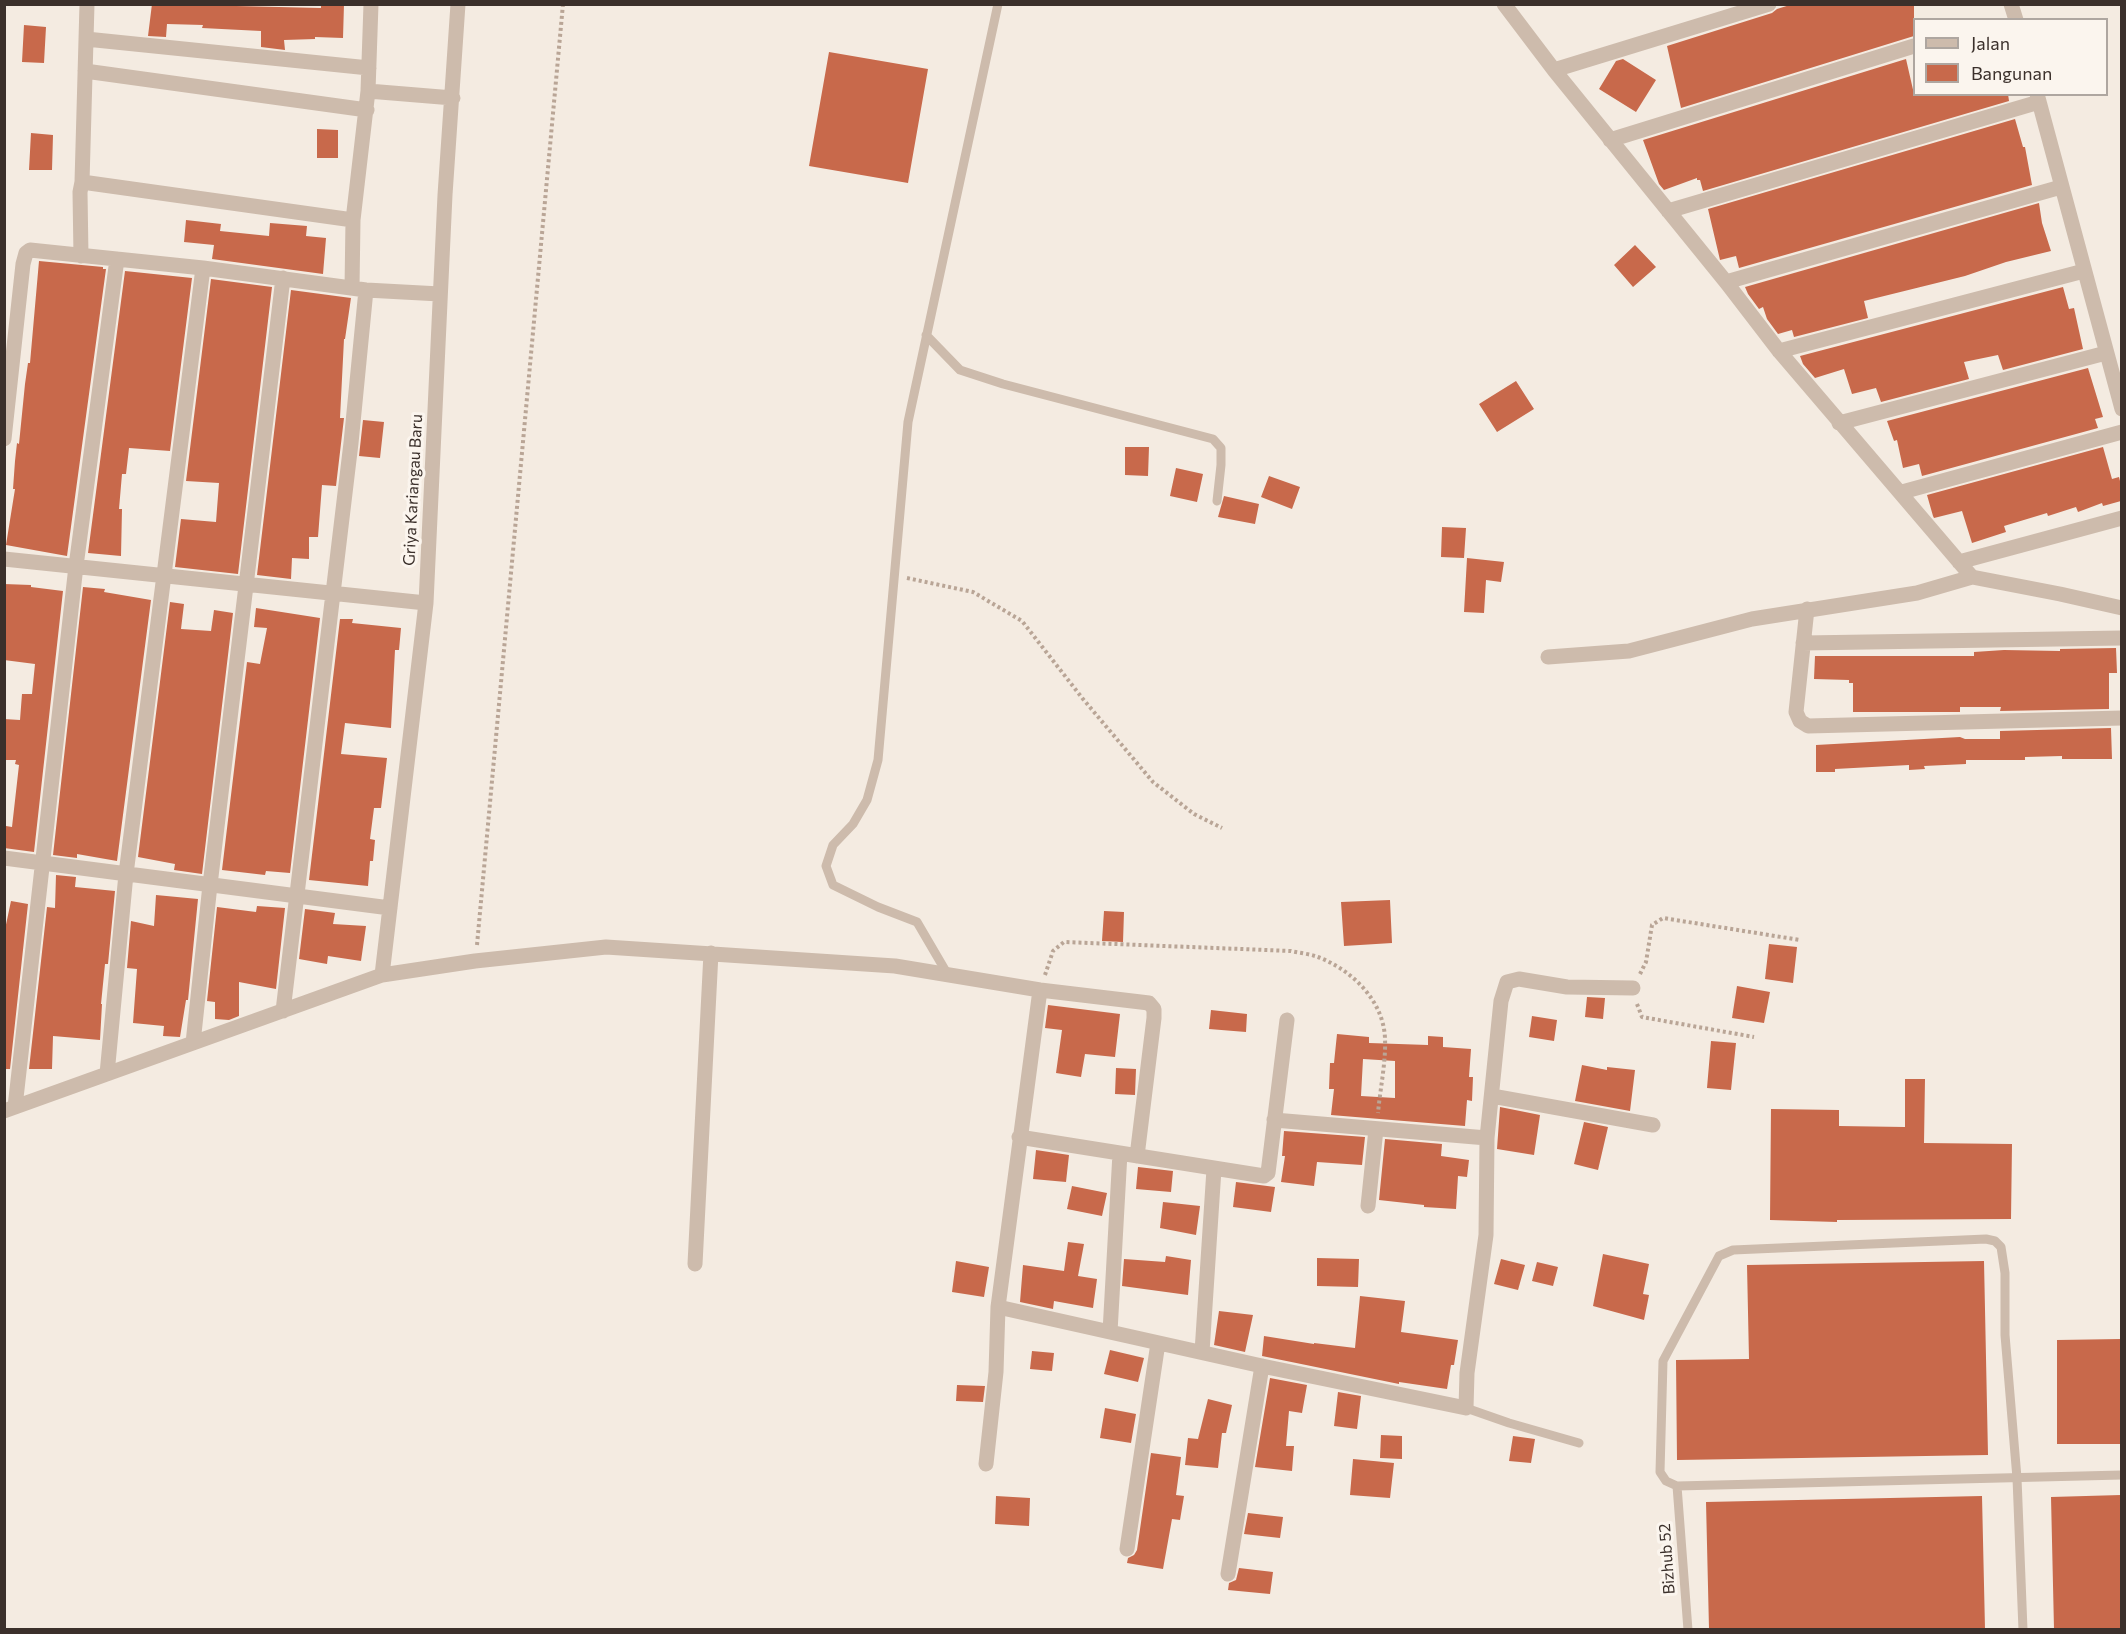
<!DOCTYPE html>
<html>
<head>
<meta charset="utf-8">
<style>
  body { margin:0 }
  #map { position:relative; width:2126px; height:1634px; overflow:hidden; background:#f4ebe1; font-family:Commissioner,sans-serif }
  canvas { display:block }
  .frame { position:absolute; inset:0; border:6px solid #3b302b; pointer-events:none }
  .legend { position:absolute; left:1913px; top:18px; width:195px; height:78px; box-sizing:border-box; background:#fbf5ee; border:2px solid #aea6a0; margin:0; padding:8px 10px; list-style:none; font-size:18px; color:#3b302b }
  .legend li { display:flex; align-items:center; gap:12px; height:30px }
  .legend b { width:30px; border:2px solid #aea6a0 }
</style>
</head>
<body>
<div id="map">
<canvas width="2126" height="1634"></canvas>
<div class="frame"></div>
<ul class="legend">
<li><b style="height:8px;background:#cdbbac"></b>Jalan</li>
<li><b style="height:16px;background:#c8694b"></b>Bangunan</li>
</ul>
</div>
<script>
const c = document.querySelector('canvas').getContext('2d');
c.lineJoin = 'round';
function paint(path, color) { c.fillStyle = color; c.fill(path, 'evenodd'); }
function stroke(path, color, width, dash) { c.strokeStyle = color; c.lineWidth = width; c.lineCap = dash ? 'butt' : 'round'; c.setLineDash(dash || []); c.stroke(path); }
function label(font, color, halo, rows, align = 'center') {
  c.font = font + ' Commissioner,sans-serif'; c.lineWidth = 6; c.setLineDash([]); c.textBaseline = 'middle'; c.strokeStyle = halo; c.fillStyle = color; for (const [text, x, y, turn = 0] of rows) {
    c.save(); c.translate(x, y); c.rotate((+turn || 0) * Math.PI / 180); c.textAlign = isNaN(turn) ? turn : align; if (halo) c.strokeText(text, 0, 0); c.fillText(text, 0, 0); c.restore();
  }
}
paint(new Path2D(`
  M152 4 321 8V4H344L343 38 315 37V39L284 40 285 50 261 47V31L202 28 203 25 167 24 166 37 148 36Z
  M1793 4H1914V36L1681 108 1667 46 1772 13 1777 9Z
  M24 25 46 27 44 63 22 62Z
  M829 52 928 69 908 183 809 166Z
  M1623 59 1656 80 1636 112 1599 89 1616 61Z
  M1906 59 1914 94H2008L2009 101 1703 191 1700 180H1697V178L1664 190 1659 184 1643 140Z
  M2015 119 2023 147H2025L2032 185 1739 268 1736 256 1720 260 1708 209Z
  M317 129 338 130V158H317Z
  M31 133 53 135 52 170H29Z
  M2039 203 2042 223 2051 251 2006 262 1965 276 1864 301 1868 318 1794 337 1792 330 1778 334 1767 319 1763 307 1759 309 1748 294 1745 287Z
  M186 220 221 224 220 231 269 236 270 223 307 226 306 236 326 238 323 274 212 259 214 245 184 242Z
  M1635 245 1656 267 1633 287 1614 265Z
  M39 261 103 267V269H106L67 556 6 545 15 489H13L15 461 17 443 19 444 25 384 28 363H30Z
  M125 271 192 278 170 451 129 448 126 474H122L119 509H122L121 556 88 553Z
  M211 279 272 287 238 574 175 567 181 519 216 522 219 483 186 481Z
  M2063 287 2069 309 2074 308 2083 349 2003 370 1998 355 1964 362 1969 379 1881 402 1876 388 1852 394 1844 369 1815 378 1803 364 1800 356Z
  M291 290 351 298 345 339H344L340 418H344L336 486 322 485 318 537H309V559L292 558 291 579 257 575Z
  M2088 368 2103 417 2095 419 2098 428 1922 476 1919 464 1903 468 1897 440 1894 441 1887 421Z
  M1516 381 1534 409 1497 432 1479 404Z
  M363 420 384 422 380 458 359 456Z
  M1125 447H1149L1148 476 1125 475Z
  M2103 447 2112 479 2119 477 2121 485V501L2103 506 2102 503 2078 512 2076 507 2048 516 2047 513 2004 526 2006 532 1972 543 1962 511 1934 518 1933 516 1927 495Z
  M1176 468 1203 474 1197 502 1170 496Z
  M1269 476 1300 487 1292 509 1261 497Z
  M1224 496 1259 504 1255 524 1218 517Z
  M1442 527 1466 528 1464 558 1441 557Z
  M1467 558 1504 562 1501 582 1486 580 1484 613 1464 612Z
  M4 584 31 585V587L63 591 34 852 4 848 6 826 12 827 19 765 15 764 16 760H4V719L20 720 22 694H32L35 664 4 660Z
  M83 587 105 589 104 592 151 600 117 861 77 854V858L53 855Z
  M170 602 184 604 181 629 211 631 214 610 233 613 202 874 174 870 175 864 138 857Z
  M256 608 320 618 290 873 266 871 265 875 222 870 247 662 260 664 267 628 254 627Z
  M340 619H353L352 623 401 628 399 650H395L391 728 345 723 341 754 387 758 381 808H374L370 839 375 840 373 861H370L368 886 309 880Z
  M2116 648 2117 673H2109V709L2000 711 2001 707H1960V712H1853V683H1849V680L1814 679 1815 656H1974V652L2004 650 2060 651V649Z
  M2111 728 2112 759H2062V756L2025 757V760H1966V764L1924 766 1925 769 1909 770V765L1835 769V772H1816V745L1960 737 1965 739H2000V731Z
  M56 875 76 877 75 887 115 891 108 964H105L101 1004H102L100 1040 53 1036 52 1069H29L47 907 55 908Z
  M156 895 198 899 188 1000H186L180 1037 163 1036 164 1026 133 1023 137 969 127 968 131 921 154 926Z
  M1390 900 1392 943 1344 946 1341 902Z
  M11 901 28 904 10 1069H4V934Z
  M257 906 285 908 276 989 239 982V1016L229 1020 215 1019V1002L207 1001 217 907 256 912Z
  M305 909 335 913 333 924 366 926 361 961 328 956 327 964 299 959Z
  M1104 911 1124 912 1123 942 1102 941Z
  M1769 944 1797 947 1793 983 1765 979Z
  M1737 986 1770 992 1764 1023 1732 1018Z
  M1587 997 1605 998 1603 1019 1585 1017Z
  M1048 1005 1120 1014 1115 1057 1085 1054 1081 1077 1056 1073 1062 1030 1045 1028Z
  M1211 1010 1247 1014 1246 1032 1209 1029Z
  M1532 1016 1557 1020 1554 1041 1529 1037Z
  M1337 1034 1369 1037V1043L1428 1045V1036L1443 1037V1047L1471 1049 1469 1077H1473L1472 1101 1467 1100 1465 1126 1331 1115 1334 1089H1329L1330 1063H1334ZM1363 1059 1395 1061V1098L1361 1096Z
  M1711 1041 1736 1043 1731 1090 1707 1088Z
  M1582 1065 1607 1070V1067L1635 1070 1630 1111 1575 1101Z
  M1116 1068 1136 1069 1135 1095 1115 1094Z
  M1905 1079H1925L1924 1143 2012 1144 2011 1219 1837 1220V1222L1770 1220 1771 1109 1839 1110V1126L1905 1127Z
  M1500 1107 1540 1115 1534 1155 1497 1149Z
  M1584 1122 1608 1127 1598 1170 1574 1164Z
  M1284 1131 1365 1137 1362 1165 1317 1162 1314 1186 1281 1182 1285 1156H1282Z
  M1385 1139 1442 1144 1441 1156 1469 1160 1467 1177 1458 1176 1456 1209 1424 1207V1205L1379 1200Z
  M1036 1150 1069 1155 1066 1182 1033 1179Z
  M1138 1167 1173 1171 1171 1192 1136 1189Z
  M1236 1182 1275 1187 1271 1212 1233 1207Z
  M1072 1186 1107 1193 1102 1216 1067 1209Z
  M1163 1202 1200 1206 1196 1235 1160 1228Z
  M1068 1242 1084 1244 1078 1276 1097 1279 1093 1308 1054 1301 1053 1309 1020 1302 1023 1265 1064 1271Z
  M1603 1254 1649 1264 1643 1294 1649 1295 1644 1320 1593 1306Z
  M1166 1256 1191 1260 1188 1295 1122 1286 1124 1259 1165 1262Z
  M1317 1258 1359 1259 1358 1287 1317 1286Z
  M1501 1259 1525 1265 1518 1290 1494 1284Z
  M956 1261 989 1267 984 1297 952 1292Z
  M1984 1261 1988 1455 1677 1460 1676 1360 1749 1359 1747 1265Z
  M1537 1262 1558 1267 1553 1286 1532 1281Z
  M1360 1296 1405 1301 1401 1332 1458 1340 1454 1365H1451L1447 1389 1399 1382V1384L1262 1356 1264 1336 1314 1344V1343L1355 1348Z
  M1219 1311 1253 1315 1245 1352 1214 1345Z
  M2121 1339V1444H2057V1340Z
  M1110 1350 1144 1358 1138 1382 1104 1374Z
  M1032 1351 1054 1353 1052 1371 1030 1369Z
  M1270 1378 1307 1385 1302 1413 1289 1411 1286 1446H1294L1292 1471 1255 1467Z
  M957 1385 985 1386 983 1402 956 1401Z
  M1338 1392 1361 1396 1357 1429 1334 1426Z
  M1208 1399 1232 1405 1226 1433H1222L1218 1468 1185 1465 1188 1438 1198 1439Z
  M1105 1408 1136 1414 1131 1443 1100 1438Z
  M1381 1435 1402 1436V1459L1380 1458Z
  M1513 1436 1535 1439 1531 1463 1509 1461Z
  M1151 1453 1181 1457 1176 1495 1184 1496 1180 1520 1172 1519 1163 1569 1127 1563 1128 1558 1134 1555 1137 1550Z
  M1353 1459 1394 1463 1390 1498 1350 1495Z
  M2121 1495V1629H2054L2051 1497Z
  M996 1496 1030 1498 1029 1526 995 1524Z
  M1982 1496 1985 1629H1709L1706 1502Z
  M1248 1513 1283 1517 1280 1538 1244 1534Z
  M1239 1568 1273 1572 1270 1594 1228 1590 1229 1583 1236 1580Z`), '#c8694b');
stroke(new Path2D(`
  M907 578 973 592 1022 621 1083 699 1153 782 1194 814 1222 828
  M477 945 563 4
  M1640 974 1646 962 1652 925 1663 918 1800 940
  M1045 975 1053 951 1064 942 1291 951C1300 953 1310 954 1318 957 1352 970 1384 1001 1385 1039 1386 1062 1380 1090 1378 1113
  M1637 1004 1642 1017 1754 1037`), '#b9a596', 4, [3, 3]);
stroke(new Path2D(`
  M926 335 960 370 1003 384 1213 439 1221 448V465L1217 501
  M948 975 917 922 878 907 833 885 826 866 833 845 853 824 867 800 878 760 908 422 998 4
  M1466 1408 1509 1423 1579 1443
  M1677 1486 1688 1630
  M2023 1630 2017 1478 2005 1335V1273L2001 1247 1995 1241 1986 1239 1733 1250 1719 1256 1663 1361 1660 1472 1666 1481 1677 1486 2122 1475`), '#cdbbac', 9);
stroke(new Path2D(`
  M1504 4 1554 70 1726 282 1779 351 1972 577 2060 594 2122 608
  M2011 4 2016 20
  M86 39 369 68
  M1554 70 1769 4
  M85 71 367 110
  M368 91 453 98
  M2037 94 2122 409
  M1610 140 1914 46
  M82 182 353 220
  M1668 211 2039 102
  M81 256 80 192 82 182 87 4
  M1726 282 2061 187
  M352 288 353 220 368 91 371 4
  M1779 351 2084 271
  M1839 423 2106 353
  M4 439 23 264 26 253 30 250 203 268 366 290 440 294
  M1902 492 2122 432
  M4 559 426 603
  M1959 562 2122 518
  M1807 609 1796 712 1800 721 1808 726 2122 718
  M1803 643 2122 638
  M1548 657 1629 651 1752 619 1917 593 1972 577
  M4 858 390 908
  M382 975 426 603 445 195 458 4
  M1040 990 998 1307 1262 1366 1466 1408 1467 1373 1486 1235 1487 1138 1501 1001 1507 982 1519 979 1567 987 1633 988
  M283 1011 351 443 366 290
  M193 1043 210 885 283 278
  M107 1074 126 874 203 268
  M1492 1096 1653 1125
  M15 1107 76 566 117 259
  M4 1111 382 975 475 961 606 947 895 966 1040 990 1149 1003 1154 1009V1018L1137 1156
  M1274 1120 1487 1138
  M1019 1137 1264 1176 1268 1173 1287 1020
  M1368 1206 1376 1129
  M695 1264 711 953
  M1110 1332 1120 1153
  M1202 1352 1214 1169
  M986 1464 996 1372 998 1307
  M1127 1549 1158 1343
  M1228 1574 1262 1366`), '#cdbbac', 15);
label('16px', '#3b302b', '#fbf5ee', [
  ["Griya Kariangau Baru",413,490,-87],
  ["Bizhub 52",1667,1559,-94]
]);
</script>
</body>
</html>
